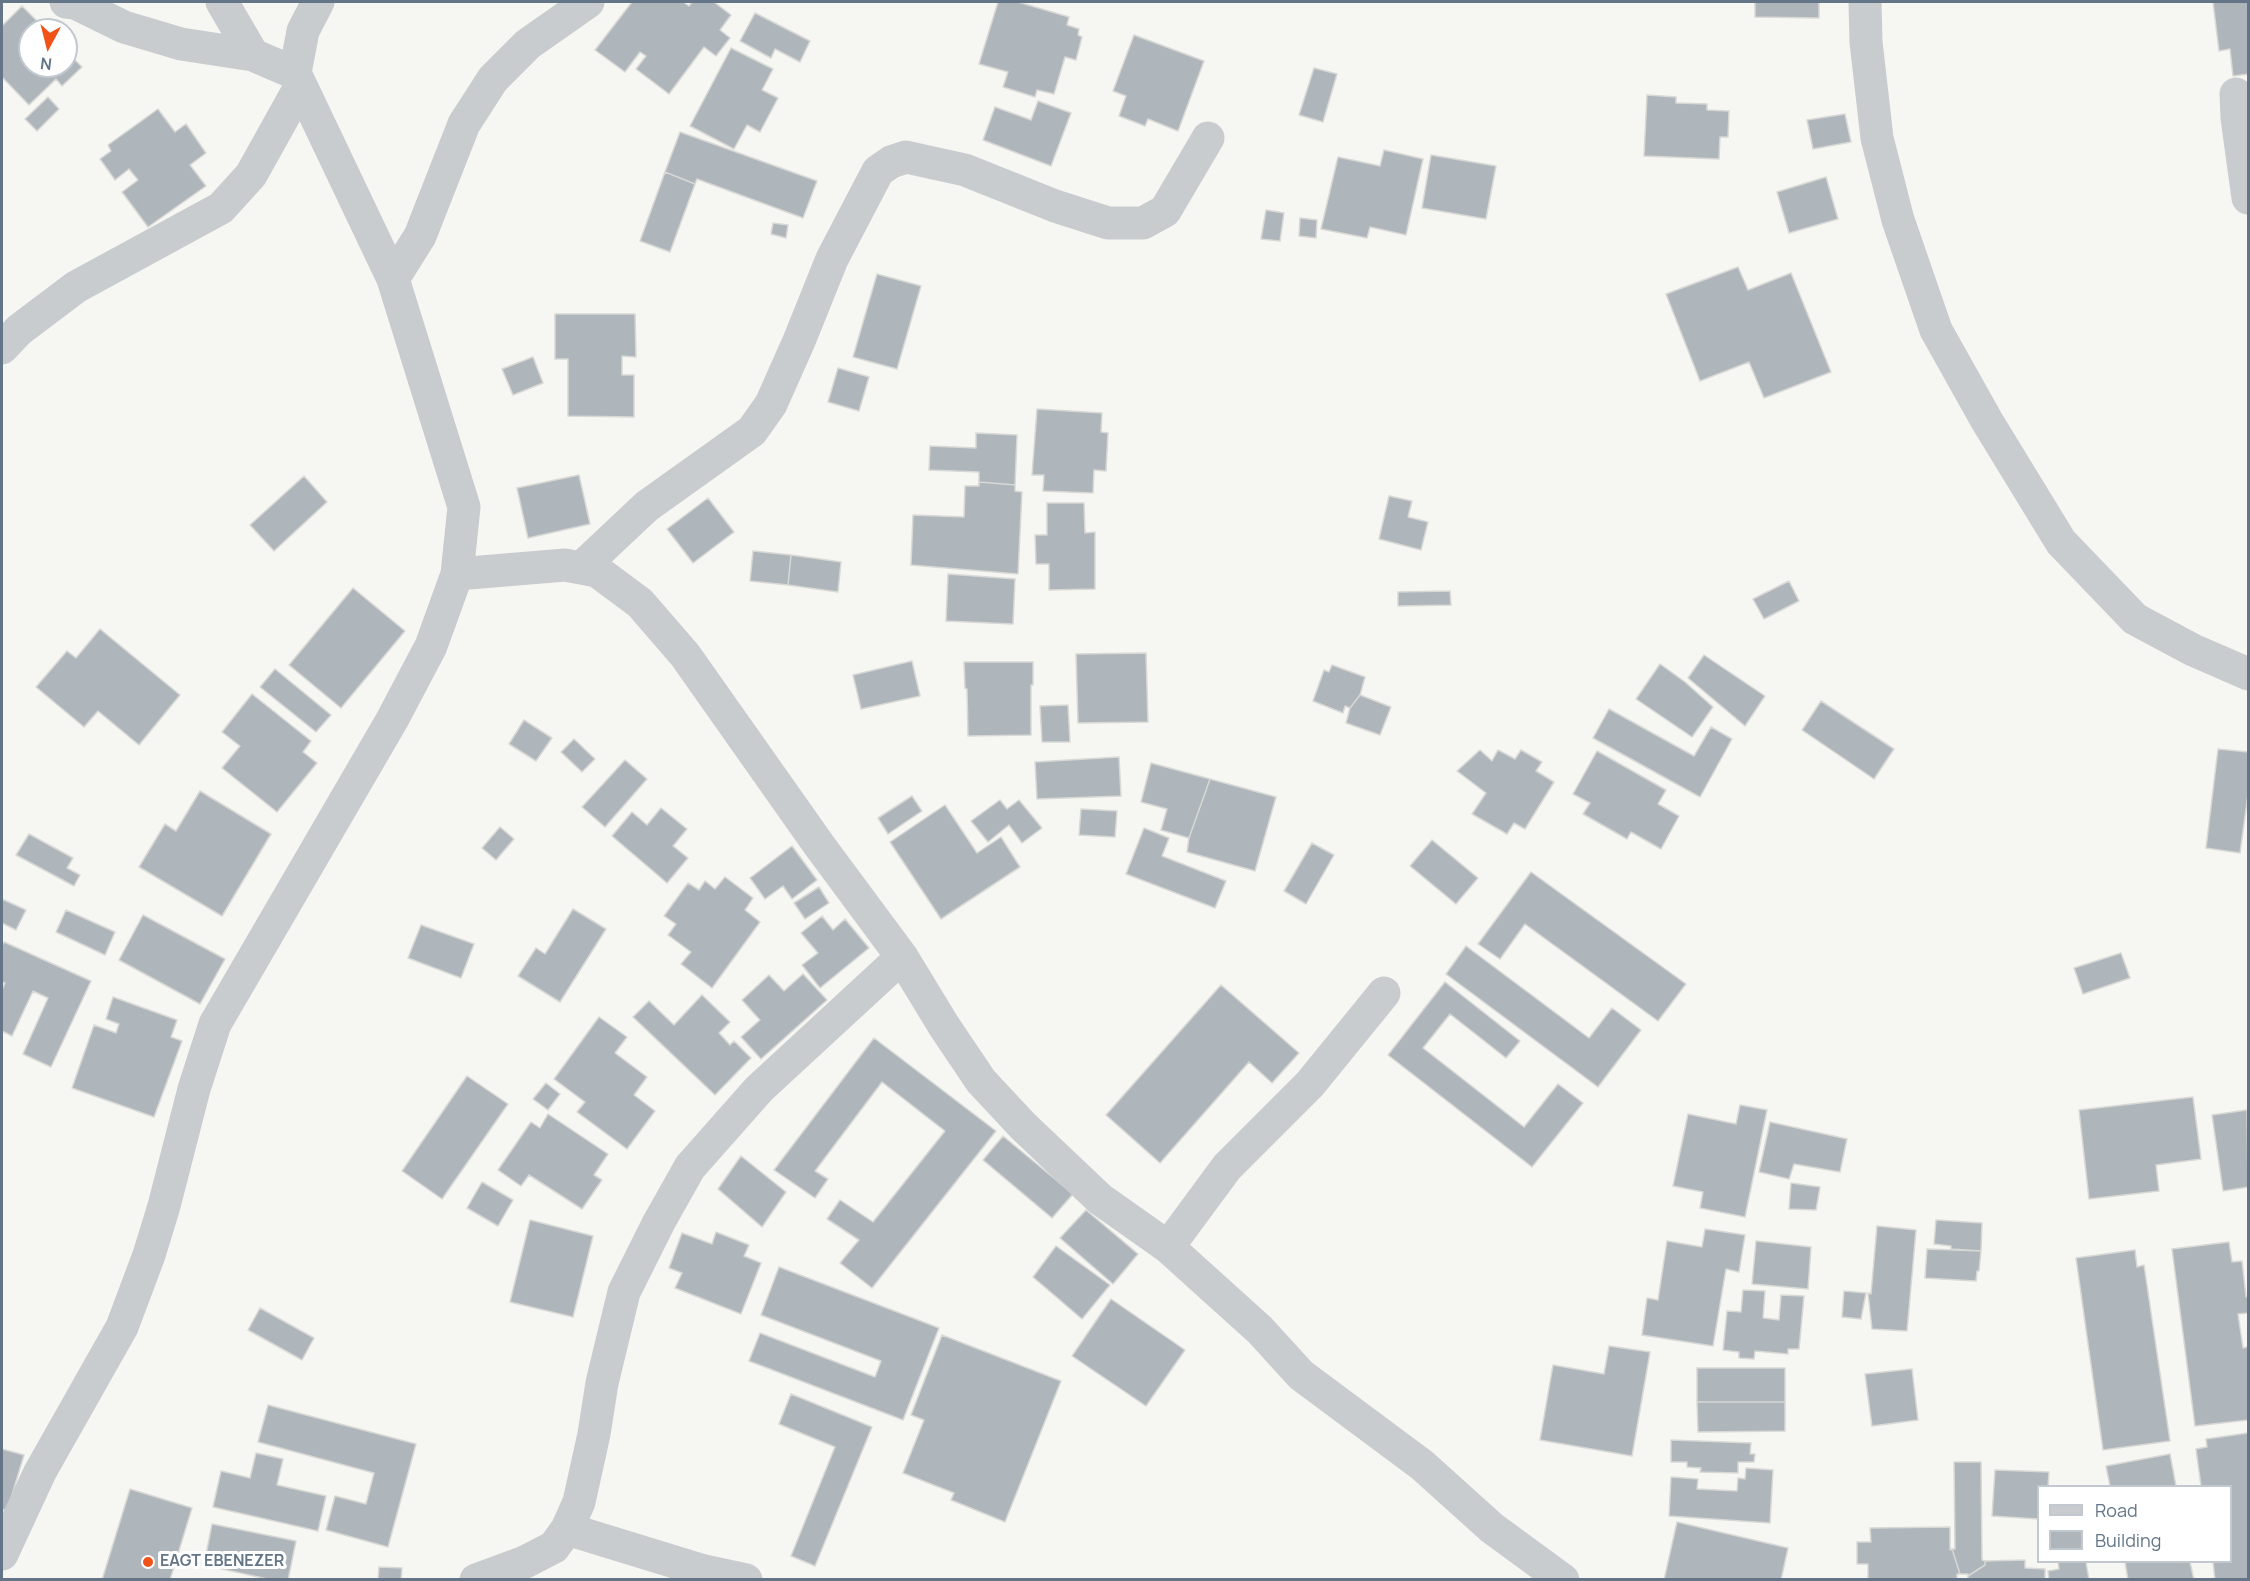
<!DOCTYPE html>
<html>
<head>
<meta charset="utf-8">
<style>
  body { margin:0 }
  #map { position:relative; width:2250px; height:1581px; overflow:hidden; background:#f6f7f3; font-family:Manrope,sans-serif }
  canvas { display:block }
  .frame { position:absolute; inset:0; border:3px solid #637586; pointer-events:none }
  .legend { position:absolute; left:2037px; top:1485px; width:195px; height:78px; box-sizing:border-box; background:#fff; border:2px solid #c1c8cf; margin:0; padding:8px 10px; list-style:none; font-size:18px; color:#637586 }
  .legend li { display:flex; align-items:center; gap:12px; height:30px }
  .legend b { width:30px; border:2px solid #c1c8cf }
  .north { position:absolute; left:18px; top:18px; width:60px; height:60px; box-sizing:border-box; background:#fff; border:2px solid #c1c8cf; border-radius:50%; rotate:187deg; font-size:16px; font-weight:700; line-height:24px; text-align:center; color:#637586 }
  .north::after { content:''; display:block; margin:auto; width:21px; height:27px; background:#f15218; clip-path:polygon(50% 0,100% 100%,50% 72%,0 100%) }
</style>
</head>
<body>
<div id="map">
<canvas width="2250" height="1581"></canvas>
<div class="frame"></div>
<ul class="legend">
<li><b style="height:8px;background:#c9cccf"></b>Road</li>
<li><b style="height:16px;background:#aeb5bb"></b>Building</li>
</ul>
<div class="north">N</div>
</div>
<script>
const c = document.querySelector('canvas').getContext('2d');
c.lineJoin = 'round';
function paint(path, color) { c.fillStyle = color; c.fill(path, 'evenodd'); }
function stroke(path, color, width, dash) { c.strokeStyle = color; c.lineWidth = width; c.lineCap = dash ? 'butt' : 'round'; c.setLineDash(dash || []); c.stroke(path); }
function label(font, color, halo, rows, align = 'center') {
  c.font = font + ' Manrope,sans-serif'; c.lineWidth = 6; c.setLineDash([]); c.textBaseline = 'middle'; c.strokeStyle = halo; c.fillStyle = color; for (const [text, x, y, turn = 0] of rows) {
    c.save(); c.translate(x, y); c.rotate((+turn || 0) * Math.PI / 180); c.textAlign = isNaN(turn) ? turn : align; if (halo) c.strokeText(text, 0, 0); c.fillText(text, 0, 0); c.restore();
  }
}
const building = new Path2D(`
  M632 2H683L689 6 692 2H714L731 15 720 30 730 38 716 56 704 47 669 94 636 69 646 56 640 52 625 72 595 50Z
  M998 2H1018L1069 17 1067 25 1079 29 1078 35 1082 37 1076 60 1065 57 1054 94 1037 90 1035 97 1003 87 1008 72 979 64Z
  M1755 2H1819V18L1755 17Z
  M2213 2H2248V74L2233 76 2230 49 2219 51Z
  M22 6 46 30H30V66H66V51L82 67 62 86 56 79 29 105 2 77V26Z
  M755 13 810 41 800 62 775 49 771 58 740 41Z
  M1134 35 1204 61 1178 131 1148 119 1145 126 1119 116 1126 96 1113 91Z
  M731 48 773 69 762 90 778 98 760 132 747 125 734 149 690 126Z
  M1314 68 1337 74 1323 122 1299 115Z
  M1647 95 1676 97V103L1707 104V110L1729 111 1728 137H1720L1719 159 1644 156Z
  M48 97 59 109 37 131 25 119Z
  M1038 101 1071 113 1051 166 983 140 995 107 1031 120Z
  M158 109 175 132 186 124 206 153 190 165 206 186 148 227 122 192 138 180 129 169 115 180 100 159 111 151 108 145Z
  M1845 114 1851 142 1813 149 1807 120Z
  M680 132 817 181 803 218 697 179 695 184 665 172Z
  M1384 150 1423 159 1406 235 1370 227 1367 238 1321 229 1338 157 1380 166Z
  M1431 155 1496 166 1486 219 1422 208Z
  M665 172 695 184 670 252 640 241Z
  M1826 177 1838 219 1789 233 1777 192Z
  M1266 210 1284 213 1280 241 1261 239Z
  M1300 218 1317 220 1316 238 1299 236Z
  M773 223 788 225 786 238 771 234Z
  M1738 267 1748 290 1791 273 1831 372 1764 398 1749 362 1700 381 1666 294Z
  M877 274 921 286 897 369 853 357Z
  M555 314H635L636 357 622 356V375H634V417L568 416V359H555Z
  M533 357 543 383 513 395 502 369Z
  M838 368 869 377 859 411 828 402Z
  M1037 409 1102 413 1101 432 1108 433 1106 471 1094 470 1093 493 1043 491 1044 475H1032Z
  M976 433 1017 435 1015 485 979 482V472L929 470 930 446 976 448Z
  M579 475 590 524 528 538 517 488Z
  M304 476 327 502 274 551 250 525Z
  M979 482 1015 485V491L1022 492 1018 574 911 565 913 515 964 517 965 486H979Z
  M1389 496 1412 501 1408 517 1428 522 1421 550 1379 539Z
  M708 498 734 532 693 563 667 529Z
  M1047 503H1084L1085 533 1095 532V589L1049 590V564H1036L1035 535H1047Z
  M753 551 791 555 788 585 750 581Z
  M791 555 841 562 838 592 788 585Z
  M948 574 1015 579 1013 624 946 621Z
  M1789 581 1799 601 1764 619 1753 599Z
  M353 588 405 631 341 708 289 665Z
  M1450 591 1451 605 1398 606V592Z
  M100 629 180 695 139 745 98 711 84 727 36 687 67 651 76 658Z
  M1146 653 1148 722 1078 723 1076 654Z
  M1704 655 1765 696 1745 726 1688 678Z
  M912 661 920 696 861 709 853 675Z
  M964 662H1033V685H1031V735L968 736 967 689 965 688Z
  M1660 664 1685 682 1713 707 1692 737 1636 699Z
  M1332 665 1365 677 1360 695 1350 708 1345 706 1343 713 1313 701 1324 670 1329 672Z
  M275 669 331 715 316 732 260 687Z
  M252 694 311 741 303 752 317 763 277 812 222 768 240 746 222 732Z
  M1360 695 1391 707 1380 735 1346 723 1350 708Z
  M1821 701 1894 749 1874 779 1802 730Z
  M1068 705 1070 742H1042L1040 706Z
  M1609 709 1694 756 1711 727 1732 739 1700 797 1593 738Z
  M524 720 552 738 536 761 509 744Z
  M574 739 595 759 582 772 561 752Z
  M2218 749 2248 752V794L2240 853 2206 848Z
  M1480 750 1492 761 1498 750 1515 759 1521 750 1542 762 1536 771 1554 782 1525 829 1514 823 1507 834 1472 814 1486 793 1457 771Z
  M1597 751 1666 790 1658 804 1679 816 1661 849 1631 832 1627 839 1583 814 1590 803 1573 794Z
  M1119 757 1121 796 1037 799 1035 762Z
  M625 760 647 779 605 827 582 807Z
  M1151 763 1210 779 1189 838 1161 830 1167 809 1141 802Z
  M1210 779 1276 797 1255 871 1187 852 1189 838Z
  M200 791 271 834 222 916 139 867 165 824 176 831Z
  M912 796 922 811 888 834 878 818Z
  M1000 800 1007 809 1019 800 1042 828 1022 843 1009 825 988 842 971 821Z
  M945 805 977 853 1001 837 1020 867 941 919 890 842Z
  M661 808 687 829 673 846 688 858 667 883 612 836 632 812 647 825Z
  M1081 809 1117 811 1115 837 1079 835Z
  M500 827 514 839 496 860 482 848Z
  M1144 828 1169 838 1162 856 1226 881 1215 908 1126 874Z
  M29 834 73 858 67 868 80 875 74 886 16 855Z
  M1432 840 1478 878 1456 904 1410 866Z
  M1312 843 1334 855 1306 904 1284 891Z
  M792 846 817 880 792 899 783 886 765 899 750 878Z
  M1531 872 1686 984 1658 1021 1525 924 1500 959 1478 944Z
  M725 877 753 898 745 910 760 922 712 988 681 964 691 952 668 935 676 924 664 916 688 883 699 890 705 881 715 889Z
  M819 887 829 903 805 919 794 903Z
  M2 899 26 910 16 930 2 923Z
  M573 909 606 929 560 1002 518 976 536 948 545 954Z
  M66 910 115 932 105 955 56 932Z
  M143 915 225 959 200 1004 119 960Z
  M822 916 833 930 845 919 869 948 820 988 802 965 818 953 801 933Z
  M421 925 474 944 461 978 408 958Z
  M4 942 91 981 51 1067 23 1054 48 998 33 991 12 1036 2 1031V990L5 983 2 982V946Z
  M1466 946 1589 1038 1612 1008 1641 1030 1598 1087 1446 974Z
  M2121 953 2130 978 2083 994 2074 968Z
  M803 974 827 1000 761 1059 741 1037 760 1020 742 1000 769 975 784 991Z
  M1445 982 1520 1041 1506 1058 1450 1014 1423 1048 1524 1127 1558 1084 1583 1103 1532 1167 1388 1055Z
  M1221 985 1299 1053 1272 1083 1249 1062 1160 1163 1106 1115Z
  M702 995 730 1022 719 1033 730 1045 734 1041 751 1058 715 1095 633 1017 649 1001 674 1025Z
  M113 997 177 1020 171 1037 182 1041 154 1117 72 1088 94 1025 116 1033 119 1024 106 1019Z
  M599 1017 627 1037 615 1053 647 1077 634 1095 655 1111 627 1149 577 1112 585 1102 554 1079Z
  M874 1038 996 1131 872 1288 840 1263 859 1240 827 1219 840 1200 873 1222 945 1131 882 1082 815 1171 828 1179 815 1198 774 1170Z
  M467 1076 508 1104 442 1199 402 1171Z
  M546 1083 560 1094 548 1110 533 1099Z
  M2193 1097 2201 1159 2156 1165 2159 1191 2089 1199 2079 1110Z
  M1740 1105 1767 1110 1745 1217 1700 1208 1703 1192 1673 1186 1688 1114 1736 1124Z
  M2247 1110 2248 1187 2223 1191 2212 1115Z
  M548 1114 608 1154 594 1175 602 1180 582 1209 529 1175 521 1186 498 1170 531 1122 540 1128Z
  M1770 1122 1847 1139 1840 1172 1794 1164 1789 1179 1759 1172Z
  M1003 1136 1073 1194 1052 1218 983 1160Z
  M741 1156 786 1192 762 1227 718 1189Z
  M482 1182 513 1200 498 1226 467 1208Z
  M1791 1183 1820 1187 1816 1210 1789 1209Z
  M1086 1210 1138 1254 1113 1284 1060 1238Z
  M530 1220 593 1236 573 1317 510 1302Z
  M1936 1220 1982 1223 1981 1251 1951 1249V1246L1934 1244Z
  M1877 1226 1916 1230 1907 1331 1872 1329 1868 1293 1871 1294Z
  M1705 1229 1745 1235 1739 1272 1726 1269 1713 1346 1642 1335 1647 1298 1658 1300 1667 1241 1702 1247Z
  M716 1232 749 1245 744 1256 761 1263 741 1314 675 1288 682 1273 669 1268 682 1233 712 1244Z
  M1756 1241 1811 1247 1808 1289 1752 1284Z
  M2229 1242 2232 1262 2242 1261 2246 1297 2248 1296V1313L2238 1314 2243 1348 2248 1347V1420L2195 1426 2172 1249Z
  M1056 1246 1110 1285 1082 1319 1033 1277Z
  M1927 1249 1981 1251 1979 1271H1977L1976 1281 1925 1278Z
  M2135 1250 2137 1267 2144 1265 2170 1441 2103 1450 2076 1258Z
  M779 1267 939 1328 903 1420 749 1361 760 1333 875 1377 881 1361 761 1315Z
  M1743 1290 1765 1291 1763 1318 1779 1320 1781 1295 1804 1296 1799 1349H1788V1354L1755 1351 1754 1359 1739 1358V1352L1723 1350 1727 1311 1741 1312Z
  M1844 1291 1866 1293 1861 1319 1842 1317Z
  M1111 1299 1185 1350 1146 1406 1072 1356Z
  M260 1308 314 1338 302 1360 248 1330Z
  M942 1335 1061 1381 1005 1522 951 1500 954 1493 903 1473 924 1420 911 1415Z
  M1609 1346 1650 1352 1632 1456 1540 1440 1553 1365 1604 1374Z
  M1697 1368H1785V1402H1697Z
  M1912 1369 1918 1420 1872 1426 1865 1374Z
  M791 1394 872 1427 815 1566 791 1556 835 1447 779 1424Z
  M1697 1402H1785V1431L1698 1432Z
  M268 1405 416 1444 388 1547 326 1530 335 1496 366 1504 374 1473 258 1442Z
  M2248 1433V1580H2215L2213 1562H2230V1486H2201L2196 1449 2207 1447 2206 1439Z
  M1671 1440 1751 1443 1750 1454H1755L1754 1462H1738V1473L1700 1472 1701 1468 1687 1467V1462H1671Z
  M2 1449 24 1455 7 1511 2 1509Z
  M256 1453 283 1459 277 1485 326 1496 318 1531 213 1507 221 1471 250 1478Z
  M2170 1454 2176 1486H2110L2106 1466Z
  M1954 1462H1981L1982 1560 1985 1561V1565L1968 1576V1574H1960L1952 1549H1955Z
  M1746 1468 1773 1470 1770 1523 1669 1516 1671 1477 1698 1479 1697 1489 1737 1491 1738 1478 1745 1479Z
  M1995 1470 2049 1472 2048 1486H2038V1519L1992 1516Z
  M130 1489 192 1508 170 1580H102Z
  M1677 1522 1788 1548 1781 1580H1664Z
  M212 1524 296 1541 288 1580H272L204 1565Z
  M1950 1527V1550L1952 1549 1960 1574H1957V1580H1868V1564H1857V1542H1871L1870 1528Z
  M2025 1560V1568L2045 1569V1580H1968V1576L1985 1565V1561Z
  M2058 1562H2086L2089 1580H2049L2048 1571 2059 1569Z
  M2125 1562H2190L2194 1580H2128Z
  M379 1567 402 1568 401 1580H378Z`);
paint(building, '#aeb5bb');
stroke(building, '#d8d8d5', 1.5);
stroke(new Path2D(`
  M66 2 75 3 124 27 181 44 253 55 295 73
  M222 2 253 55
  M1865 2 1866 42 1877 138 1898 220 1936 330 1987 421 2061 542 2135 619 2193 650 2248 674
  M2236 94 2237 118 2248 198
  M393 279 420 236 464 124 493 79 528 44 588 2
  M2 348 19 330 76 287 221 208 251 175 300 87
  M581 568 647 506 752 431 771 404 799 341 832 259 878 171 891 162 906 157 965 170 1055 206 1108 223H1143L1165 211 1208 138
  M457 574 565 565 597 571 640 603 685 655 819 845 902 957 944 1026 981 1081 1023 1126 1100 1199 1168 1247 1260 1330 1301 1375 1422 1465 1492 1528 1563 1580
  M1168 1247 1227 1167 1310 1084 1384 993
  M567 1529 704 1571 746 1580
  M2 1554 40 1472 122 1327 149 1255 164 1206 194 1089 215 1024 392 720 431 646 457 574 464 507 393 279 295 73 303 31 318 2
  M476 1580 525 1562 554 1547 567 1529 579 1502 594 1434 602 1383 624 1292 659 1222 690 1167 759 1089 902 957`), '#c9cccf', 33);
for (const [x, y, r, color] of [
  [148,1562,6,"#f15218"]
]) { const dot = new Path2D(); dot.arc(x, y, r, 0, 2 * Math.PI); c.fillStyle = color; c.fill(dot); stroke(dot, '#fff', 2); }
label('bold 16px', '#637586', '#fff', [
  ["EAGT EBENEZER",160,1562]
], 'left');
</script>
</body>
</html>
